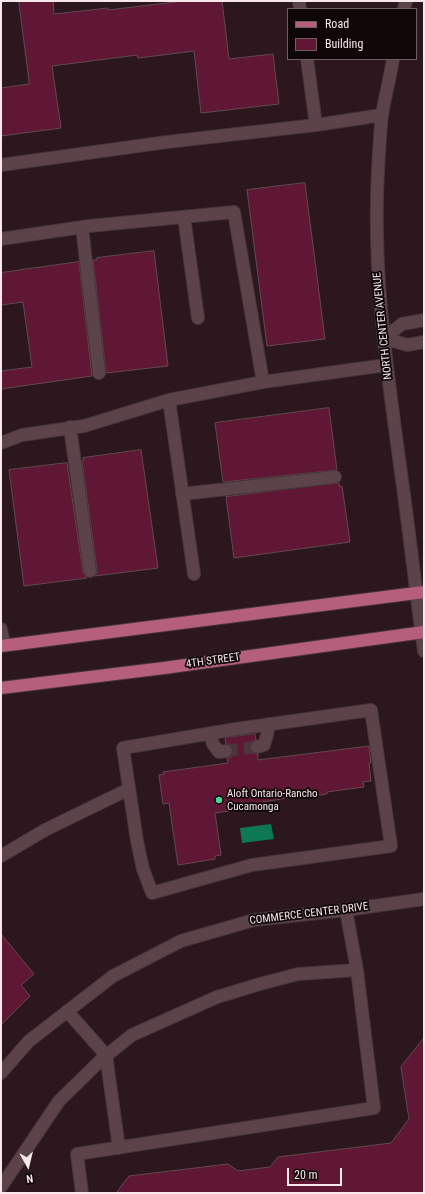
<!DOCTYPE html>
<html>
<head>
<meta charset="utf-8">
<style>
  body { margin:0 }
  #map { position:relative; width:425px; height:1194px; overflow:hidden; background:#2c171e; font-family:"Roboto Condensed",sans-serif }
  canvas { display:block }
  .frame { position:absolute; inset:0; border:2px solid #f8e8ec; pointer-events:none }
  .legend { position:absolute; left:287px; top:8px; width:130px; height:52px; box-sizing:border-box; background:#0f0608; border:1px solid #6c6063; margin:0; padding:5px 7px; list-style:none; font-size:12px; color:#f8e8ec }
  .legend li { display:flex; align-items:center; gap:8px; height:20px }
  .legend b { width:20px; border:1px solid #6c6063 }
  .north { position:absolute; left:8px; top:1146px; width:40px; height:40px; -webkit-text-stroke:3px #0f0608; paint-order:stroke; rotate:172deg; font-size:11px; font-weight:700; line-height:16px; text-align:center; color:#f8e8ec }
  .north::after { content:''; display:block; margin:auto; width:14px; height:18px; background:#f8e8ec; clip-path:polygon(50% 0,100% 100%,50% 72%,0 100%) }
  .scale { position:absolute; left:287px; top:1168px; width:55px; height:18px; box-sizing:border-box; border:2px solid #f8e8ec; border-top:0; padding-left:5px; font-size:12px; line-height:14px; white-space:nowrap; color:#f8e8ec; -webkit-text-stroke:3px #0f0608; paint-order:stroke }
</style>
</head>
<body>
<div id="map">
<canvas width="425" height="1194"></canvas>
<div class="frame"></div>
<ul class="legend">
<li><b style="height:5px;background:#b55f7c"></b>Road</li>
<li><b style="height:11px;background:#5f1734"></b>Building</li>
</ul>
<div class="north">N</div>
<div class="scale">20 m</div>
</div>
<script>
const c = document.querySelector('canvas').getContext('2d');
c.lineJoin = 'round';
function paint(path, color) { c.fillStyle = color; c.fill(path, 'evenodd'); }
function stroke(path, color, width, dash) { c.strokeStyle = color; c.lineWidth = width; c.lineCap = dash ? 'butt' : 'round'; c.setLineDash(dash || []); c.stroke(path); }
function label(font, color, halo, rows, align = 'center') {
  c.font = font + ' "Roboto Condensed",sans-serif'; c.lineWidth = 3.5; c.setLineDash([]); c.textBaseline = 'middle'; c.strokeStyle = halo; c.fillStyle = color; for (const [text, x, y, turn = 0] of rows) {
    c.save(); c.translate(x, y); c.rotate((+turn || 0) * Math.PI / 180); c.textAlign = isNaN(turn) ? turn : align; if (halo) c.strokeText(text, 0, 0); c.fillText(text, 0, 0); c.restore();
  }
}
paint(new Path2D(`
  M271 824 274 839 242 843 240 828Z`), '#0e7753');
const building = new Path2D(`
  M19 1H53L54 14 108 8V10L184 1H222L229 59 273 54 279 104 201 113 194 51 138 58 137 55 52 66 61 128 1 136V88L29 84Z
  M305 183 325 339 267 346 247 190Z
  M154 251 168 366 106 373 93 260H97V258Z
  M79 262 92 376 1 389V371L32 367 23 302 1 305V273Z
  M329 408 337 470 223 482 215 423Z
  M141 450 158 568 95 576 97 573V570L82 461 84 460 83 458Z
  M67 463 83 572 87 578 24 586 9 470Z
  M339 483 340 487 342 486 350 542 234 558 226 497Z
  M255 734 256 740 251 742 250 749 252 753 258 754V760L369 746 371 763H369L371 781 363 782 364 787 327 792V794L299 798V796L263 802 264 806 215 813 221 855 215 856V859L178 865 169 803 163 804 159 775 164 774 163 772 228 763 227 758 231 757 233 750 232 746 226 744 225 738Z
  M1 934 34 974 21 985 30 996 1 1025Z
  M424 1038V1193H116L129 1176 228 1164 238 1171 270 1167 278 1157 391 1143 409 1119 401 1067Z`);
paint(building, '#5f1734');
stroke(building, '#634950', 1);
stroke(new Path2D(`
  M226 751 257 747`), '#4b363d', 12, [12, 6]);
const minor = new Path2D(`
  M299 1 300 9
  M404 9 406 1
  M307 59 316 125
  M393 59C390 78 385 97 382 115 380 133 379 152 378 170 372 274 388 377 402 480 410 537 416 594 424 651
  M1 165 167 142 316 125 382 115
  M184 217 198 318
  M82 227 99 373
  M1 239 89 226 234 212 263 382
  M384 338 402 324 424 320
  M384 338 407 345 424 342
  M169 400 194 574
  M70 427 90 571
  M1 443 22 435 84 426 169 400 263 382 386 365
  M182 494 335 477
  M1 629 4 645
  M371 710 391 846 252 865 152 893 143 869 137 841 123 748 236 729Z
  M210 733 213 744 219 752 226 751
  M257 747 264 745 267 735 269 724
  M1 856 45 830 129 789
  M67 1011 106 1055 119 1148
  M1 1073 29 1041 113 976 181 941 254 920 346 910 424 899
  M1 1187 59 1101 102 1059 132 1035 217 997 260 984 298 974 357 970
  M82 1193 77 1154 374 1108 357 970 346 910`);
const major = new Path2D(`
  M1 646 424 592
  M1 688 164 668 424 632`);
stroke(minor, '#46353a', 14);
stroke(major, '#46353a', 14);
stroke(minor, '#5c434a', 12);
stroke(major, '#b55f7c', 12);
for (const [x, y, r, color] of [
  [219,800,4,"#4ad49c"]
]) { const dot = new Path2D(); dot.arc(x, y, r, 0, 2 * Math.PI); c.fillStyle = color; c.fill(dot); stroke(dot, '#0f0608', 1.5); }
label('11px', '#f8e8ec', '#0f0608', [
  ["NORTH CENTER AVENUE",383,326,-96],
  ["4TH STREET",213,661,-8],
  ["COMMERCE CENTER DRIVE",309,914,-7]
]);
label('11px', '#f8e8ec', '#0f0608', [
  ["Aloft Ontario-Rancho",227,794],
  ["Cucamonga",227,807]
], 'left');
</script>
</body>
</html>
